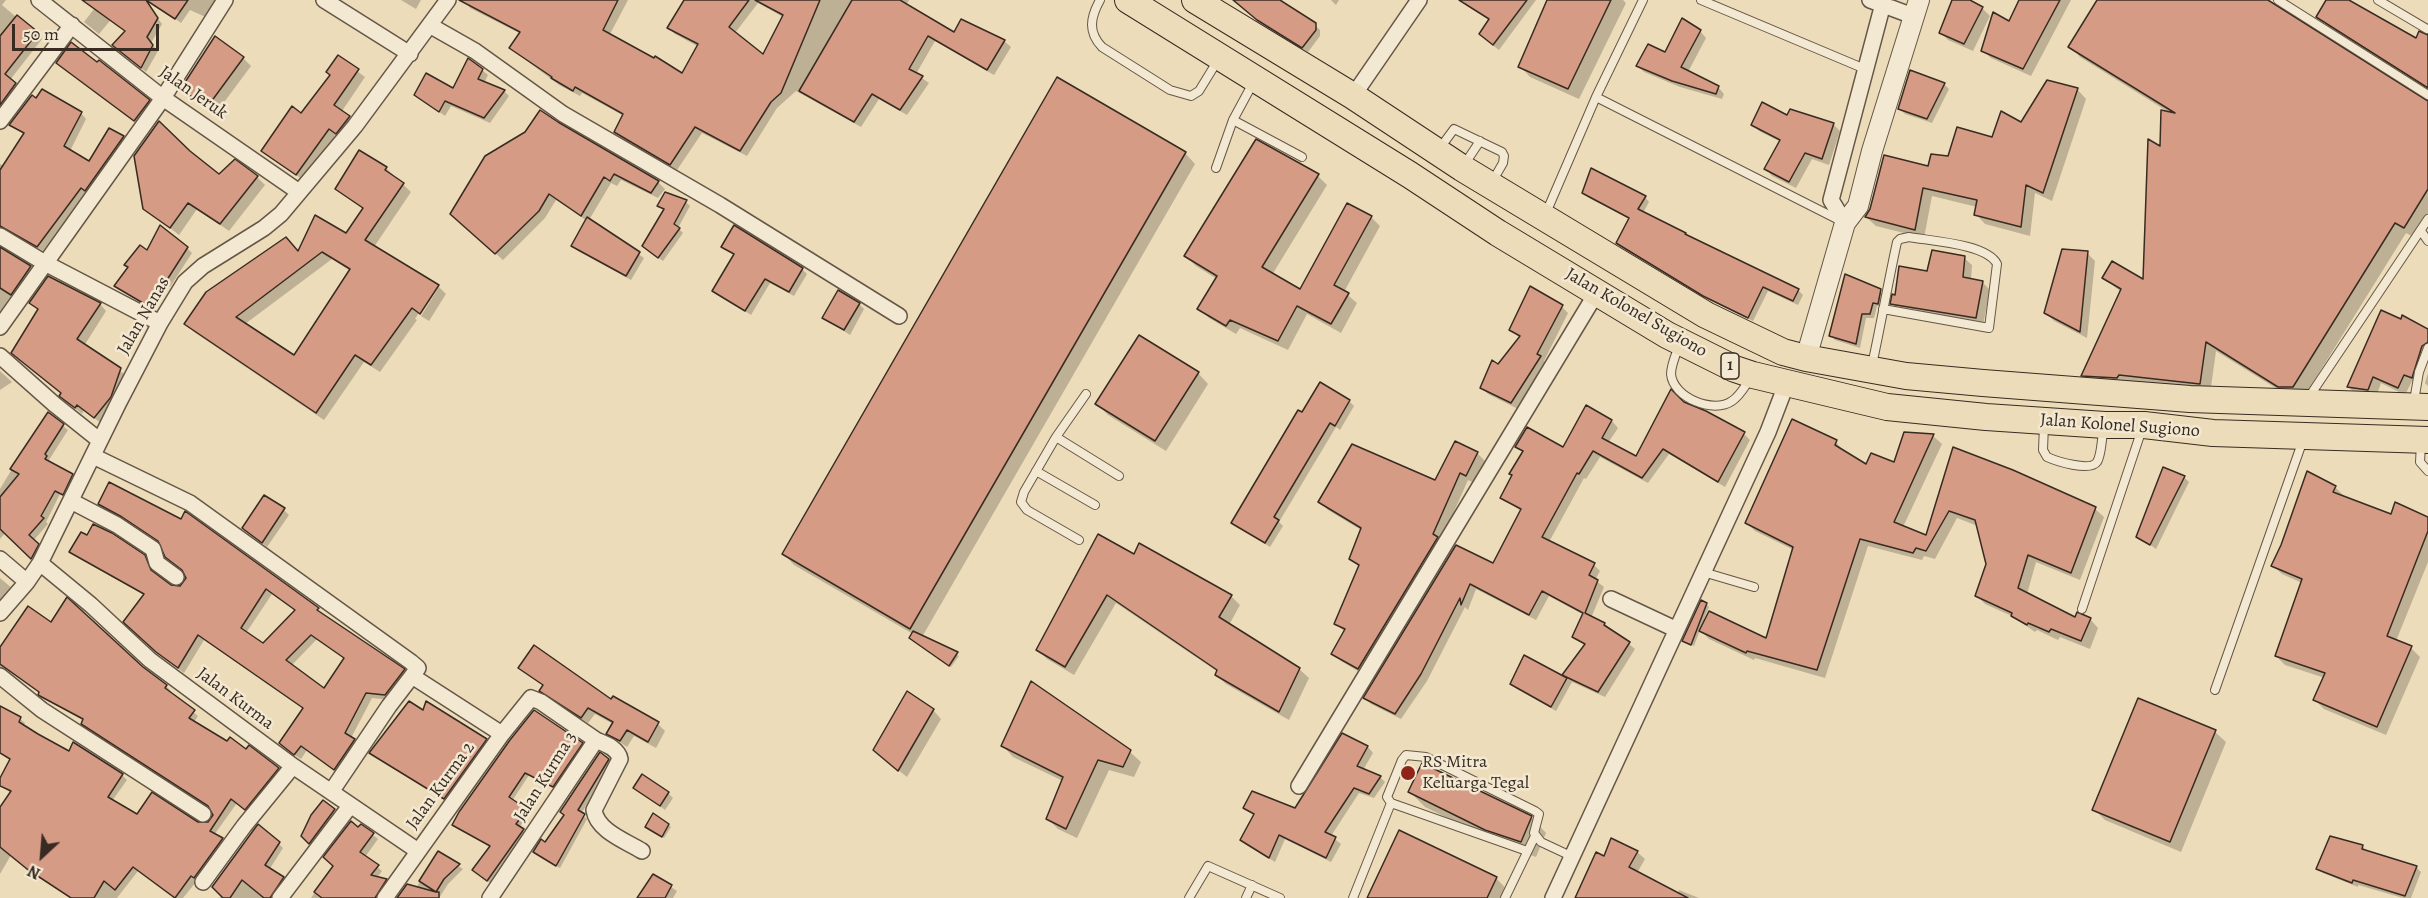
<!DOCTYPE html>
<html>
<head>
<meta charset="utf-8">
<style>
  body { margin:0 }
  #map { position:relative; width:2428px; height:898px; overflow:hidden; background:#eddcba; font-family:Alegreya,serif }
  canvas { display:block }
  .north { position:absolute; left:12px; top:826px; width:60px; height:60px; -webkit-text-stroke:4px #f3e8d2; paint-order:stroke; rotate:206deg; font-size:16px; font-weight:700; line-height:24px; text-align:center; color:#382b21 }
  .north::after { content:''; display:block; margin:auto; width:21px; height:27px; background:#382b21; clip-path:polygon(50% 0,100% 100%,50% 72%,0 100%) }
  .scale { position:absolute; left:12px; top:24px; width:147px; height:27px; box-sizing:border-box; border:3px solid #382b21; border-top:0; padding-left:8px; font-size:18px; line-height:21px; white-space:nowrap; color:#382b21; -webkit-text-stroke:4px #f3e8d2; paint-order:stroke }
</style>
</head>
<body>
<div id="map">
<canvas width="2428" height="898"></canvas>
<div class="north">N</div>
<div class="scale">50 m</div>
</div>
<script>
const c = document.querySelector('canvas').getContext('2d');
c.lineJoin = 'round';
function paint(path, color) { c.fillStyle = color; c.fill(path, 'evenodd'); }
function stroke(path, color, width, dash) { c.strokeStyle = color; c.lineWidth = width; c.lineCap = dash ? 'butt' : 'round'; c.setLineDash(dash || []); c.stroke(path); }
function label(font, color, halo, rows, align = 'center') {
  c.font = font + ' Alegreya,serif'; c.lineWidth = 5; c.setLineDash([]); c.textBaseline = 'middle'; c.strokeStyle = halo; c.fillStyle = color; for (const [text, x, y, turn = 0] of rows) {
    c.save(); c.translate(x, y); c.rotate((+turn || 0) * Math.PI / 180); c.textAlign = isNaN(turn) ? turn : align; if (halo) c.strokeText(text, 0, 0); c.fillText(text, 0, 0); c.restore();
  }
}
paint(new Path2D(`
  M0 0H6L2 5 42 39 10 80 21 89 0 117Z
  M101 0H127L99 34 84 22Z
  M164 0H222L210 19 190 10 181 23 159 7Z
  M401 0H421L416 9Z
  M464 0H628L609 36 683 75 699 47 675 34 669 28 686 0H909L906 5 955 34 1004 41 1011 47 994 75 935 41 916 74 929 83 907 115 879 99 861 127 796 91 777 108 747 156 702 133 677 170 622 139 616 132 624 116 582 93 580 96 559 85 518 54 511 48 521 34 470 8ZM758 3 783 17 763 56 735 33Z
  M1235 0H1283L1281 2 1315 25 1320 30V36L1308 52 1264 25Z
  M1331 0H1339L1336 5Z
  M1462 0H1536L1499 50 1486 40 1490 20 1467 6Z
  M1548 0H1623L1626 3 1579 99 1530 77 1520 66Z
  M1954 0H1967L1982 8 1990 16 1973 51 1948 40 1940 32Z
  M2021 0H2071L2031 76 1991 58 1982 50 2010 23Z
  M2099 0H2263L2428 102V216L2415 238 2406 233 2304 397H2290L2216 351 2210 394 2093 386 2083 375 2121 292 2104 278 2145 282 2161 149 2170 113 2080 57 2070 46Z
  M2328 0H2346L2417 40 2428 38V90L2329 27 2318 17Z
  M154 13 162 24 151 43 158 51 146 72 119 50Z
  M1700 31 1706 38 1688 72 1718 87 1724 94 1722 99 1680 87 1644 72 1638 66 1665 54Z
  M338 57 365 77 342 111 356 124 344 139 337 134 303 180 263 151 301 115 331 75Z
  M243 58 251 66 216 113 190 98 182 90Z
  M62 67 149 101 153 106 140 125Z
  M482 70 488 75 484 83 504 91 509 96 490 123 451 106 445 116 416 95 454 90Z
  M1944 84 1949 89 1932 123 1905 114 1900 109Z
  M2077 89 2086 99 2052 201 2035 193 2030 236 1985 224 1976 214 1977 207 1932 196 1924 238 1876 226 1866 217 1929 168 2021 124Z
  M81 113 86 119 70 151 89 163 123 138 128 143 43 251 12 232 0 231V164L4 166 25 135 11 125Z
  M1788 117 1833 124 1840 131 1829 165 1812 159 1796 188 1772 176 1766 169 1781 142 1759 131 1753 124Z
  M526 134 658 182 665 189 658 198 621 180 617 186 611 183 589 220 644 258 631 280 578 251 573 246 587 221 556 200 545 218 503 260 459 221Z
  M359 152 386 168 411 192 374 247 436 286 415 319 417 320 380 372 364 362 324 420 194 332 186 324 299 254 347 235 364 210 337 188ZM332 259 350 271 294 357 245 324Z
  M189 153 219 176 257 177 265 185 229 231 197 209 179 235 144 208Z
  M1185 153 1195 164 922 637 959 656 951 667 913 640V634L794 565 784 554Z
  M1318 176 1327 185 1272 275 1300 291 1371 217 1380 226 1344 292 1357 303 1341 333 1307 314 1288 350 1240 328 1236 334 1209 318 1199 308 1217 279 1196 266 1186 256Z
  M1584 193 1645 197 1649 202 1643 213 1798 290 1803 295 1798 305 1768 291 1753 321 1710 300 1622 248 1617 243 1630 219 1589 198Z
  M686 202 690 206 678 228 683 233 663 261 648 250 665 210 659 205Z
  M723 246 802 269 807 274 794 296 770 283 751 315 714 291 735 256Z
  M187 248 192 253 170 287 167 286 153 310 116 285 147 252Z
  M5 252 36 273 0 321V260Z
  M2087 253 2095 261 2087 338 2054 321 2046 313Z
  M1964 258 1972 265 1971 280 1982 282 1990 290 1983 325 1900 311 1892 304 1928 272Z
  M439 287 446 294 429 321 421 316Z
  M1880 291 1885 295 1883 307 1877 306 1874 318H1866L1860 348 1835 340 1830 335Z
  M31 303 100 304 106 311 84 346 127 376 102 424 84 410 82 414 68 402 63 393 38 310Z
  M859 304 864 309 850 335 824 318Z
  M1562 307 1568 313 1544 361 1546 363 1518 409 1488 394 1482 388 1520 338 1511 330Z
  M2428 331V358L2419 384 2412 381 2405 395 2381 383 2376 397 2356 394 2348 387Z
  M0 371 12 382 0 390Z
  M1198 373 1208 384 1166 451 1108 415 1097 404Z
  M2428 373V386L2425 383Z
  M1349 401 1354 406 1340 430 1336 427 1279 522 1283 526 1270 547 1238 527 1233 522 1302 414Z
  M1683 403 1705 412 1744 434 1750 440 1725 487 1669 454 1648 483 1600 457 1586 479 1584 478 1549 542 1594 565 1600 571 1595 580 1604 587 1591 618 1605 624 1635 649 1605 697 1572 682 1556 711 1517 689 1512 683 1563 677 1586 646 1573 636 1584 615 1549 596 1536 620 1476 589 1468 610 1465 607 1427 681 1401 719 1371 704 1365 698 1456 547 1494 565 1521 511 1502 498 1524 453 1517 447 1563 449 1587 407 1612 421 1618 428 1608 443 1637 458Z
  M48 414 68 430 49 460 50 463 77 480 68 499 60 494 46 522 48 524 33 541 43 550 37 562 5 533 0 539V489L27 444Z
  M1905 434 1933 436 1942 444 1903 527 1927 537 1954 449 2095 509 2104 517 2080 580 2036 562 2027 594 2076 619H2090L2098 628 2090 649 2060 637 2058 640 2037 630 2035 632 2014 617 1985 604 1976 595 1988 564 1978 526 1957 518 1935 559 1924 556 1922 560 1868 546 1825 678 1755 658 1754 660 1709 639 1700 630 1694 646 1684 641 1706 604 1709 607 1704 619 1767 640 1794 550 1755 531 1747 523 1836 442 1844 452 1867 466 1894 464Z
  M1477 453 1485 461 1474 483 1468 480 1441 541 1366 676 1341 661 1333 653 1345 632 1335 623 1360 567 1351 558 1361 530 1328 510 1320 502 1436 482Z
  M2184 477 2189 482 2156 549 2138 536Z
  M2335 487 2344 496 2343 498 2391 516 2428 519V562L2396 641 2411 648 2420 657 2386 735 2324 709 2315 700 2325 678 2285 665 2276 656 2302 583 2282 574 2273 566Z
  M99 504 181 521 185 514 409 676 391 700 372 698 351 738 359 746 340 774 307 750 301 759 286 749 304 709 204 640 184 673 164 658 125 621 144 595 77 557 71 552 144 556 150 562 155 575 170 586 180 588 186 583V573L161 542 105 509ZM272 594 296 611 263 645 246 633ZM317 639 345 659 325 690 291 666Z
  M284 510 289 515 267 547 244 528Z
  M1135 556 1231 596 1240 605 1229 625 1299 669 1309 678 1289 720 1226 684 1216 675 1218 672 1116 603 1074 675 1047 659 1037 649Z
  M0 578 13 589 0 608Z
  M51 624 142 668 166 686 171 691 170 693 198 716 194 722 283 773 250 813 237 803 214 835 227 844 183 898H175L138 871 117 898H71L11 855 0 874V809L11 793 0 785V781L11 760 0 754V707L20 719 25 723 23 727 69 753 122 775 127 780 112 801 138 816 209 824 214 815 211 808 84 721 45 699 40 693 12 672 7 670 0 673V649Z
  M520 667 612 701 613 698 658 724 665 731 656 748 634 736 627 747 607 733 613 724 595 714 588 723 548 697 541 690 544 686Z
  M933 710 941 719 907 777 883 758Z
  M423 713 486 740 490 744 449 802 375 757Z
  M2215 732 2226 742 2181 852 2105 820 2094 809Z
  M1343 735 1368 747 1373 753 1363 770 1380 777 1385 782 1374 798 1359 793 1331 836 1341 844 1331 862 1285 839 1275 862 1247 845 1241 840 1255 816 1245 808 1296 809Z
  M511 741 582 744 585 747 556 789 529 775 512 801 529 813 519 828 526 834 490 883 477 873 491 846 453 825Z
  M1003 746 1130 752 1141 762 1134 777 1109 770 1077 838 1058 829 1047 818 1063 781 1013 757Z
  M608 760 612 763 581 814 587 819 560 868 538 855 534 852 545 844Z
  M635 787 668 793 673 798 665 810Z
  M1409 791 1531 817 1546 833 1536 857 1502 845 1425 807Z
  M323 802 336 813 312 844 303 836Z
  M669 825 671 827 664 838 649 828Z
  M361 826 378 839 365 857 382 871 377 878 386 880 390 885 381 898H311Z
  M279 844 283 848 269 870 287 883 277 898H219Z
  M2362 846 2367 851 2416 867 2421 872 2411 898H2403L2358 885V887L2323 873 2318 868Z
  M1637 852 1645 859 1637 873 1678 894 1679 890 1699 898H1577L1605 859Z
  M438 853 463 869 448 884 439 898H399L414 891Z
  M654 876 677 891 673 898H639Z
  M1496 878 1511 894 1509 898H1369Z`), '#0003');
const building = new Path2D(`
  M82 0H188L175 19 146 0 158 18 147 37 153 45 141 68 112 45 125 31Z
  M459 0H618L603 30 654 58 655 56 682 73 698 44 667 28 684 0H749L729 27 763 54 783 15 755 0H820L781 93 771 102 740 151 695 127 670 165 614 132 623 114 575 87 573 91 551 78 552 77 509 48 520 32Z
  M852 0H900L954 32 961 19 1005 40 987 70 928 36 909 69 923 76 900 110 872 94 854 122 799 91Z
  M1233 0H1280L1316 23V30L1302 48 1257 20Z
  M1459 0H1527L1493 45 1479 34 1489 19Z
  M1547 0H1611L1568 89 1518 67Z
  M1952 0H1970L1983 7 1964 44 1939 33Z
  M2019 0H2060L2023 69 1981 51 1993 12 2009 21Z
  M2097 0H2268L2428 101V189L2404 228 2395 223 2293 387H2278L2206 342 2200 384 2119 375 2117 378 2081 376 2121 289 2102 278 2112 261 2143 279 2148 139 2160 146 2161 110 2175 113 2068 47Z
  M2326 0H2349L2416 38 2419 31 2428 35V88L2316 17Z
  M17 15 38 32 5 74 16 83 0 105V36Z
  M1682 18 1701 30 1681 67 1719 86 1716 94 1672 81 1636 66 1648 44 1665 52Z
  M215 36 244 57 208 106 180 90Z
  M71 42 97 62 99 60 150 100 134 121 56 63Z
  M338 55 359 69 334 105 350 116 336 134 329 129 296 175 261 151 292 106 301 113 330 75 326 72Z
  M468 58 483 69 478 79 505 90 484 118 445 101 439 112 414 95 426 73 453 88Z
  M1910 70 1945 83 1927 119 1898 109Z
  M1057 77 1186 152 910 629 782 554Z
  M2047 80 2078 88 2043 193 2026 185 2021 227 1974 215 1977 200 1923 188 1915 230 1865 217 1870 209 1884 155 1928 166 1931 154 1948 156 1957 127 1992 137 2001 111 2021 122Z
  M42 89 82 112 64 146 89 161 109 128 124 136 85 191 81 188 37 247 0 226V170L24 133 9 125 32 95 36 98Z
  M1762 102 1787 115 1790 109 1834 123 1822 159 1805 153 1789 182 1764 169 1780 140 1751 125Z
  M540 110 558 122 659 181 651 193 614 174 610 181 604 177 581 216 549 194 539 211 495 254 450 214 485 156 525 132Z
  M159 121 190 151 219 174 235 159 258 176 220 224 188 203 170 228 143 209 134 156Z
  M1256 139 1319 174 1262 267 1300 289 1347 203 1372 216 1334 285 1349 293 1331 324 1297 306 1278 341 1230 320 1226 326 1197 309 1217 276 1184 256Z
  M359 150 387 167 385 170 404 183 365 240 439 285 420 314 412 308 371 365 355 355 316 413 184 324 206 292 286 237 298 251 315 215 346 233 363 208 335 189ZM322 252 350 269 294 355 236 317Z
  M1591 168 1646 196 1638 209 1686 233 1685 234 1799 289 1793 301 1763 287 1748 318 1703 296 1616 243 1629 218 1582 193Z
  M665 192 687 200 674 224 680 228 658 258 642 246 664 209 657 206Z
  M587 217 640 252 626 276 571 246Z
  M160 225 188 247 165 283 162 282 148 306 114 286 128 267 124 265 140 245 147 250Z
  M734 225 803 268 789 292 765 279 745 311 712 291 734 254 721 247Z
  M0 247 31 266 11 295 0 288Z
  M2062 249 2088 251 2080 332 2044 313Z
  M1932 250 1965 256 1963 277 1983 281 1976 318 1890 304 1892 294 1895 295 1899 266 1927 271Z
  M1845 274 1881 289 1878 304 1873 303 1870 314H1862L1856 344 1829 336Z
  M48 276 101 303 77 339 121 368 111 397 94 418 77 405 75 408 59 396 61 393 11 353 38 309 29 303Z
  M1530 286 1563 305 1537 354 1541 356 1511 403 1480 388 1492 360 1498 364 1520 336 1509 330Z
  M838 290 860 303 844 330 822 318Z
  M2381 310 2401 319 2402 315 2428 329V342L2422 346 2412 378 2404 375 2398 388 2373 377 2368 390 2347 387Z
  M1139 335 1199 372 1155 441 1095 404Z
  M1320 382 1350 400 1335 426 1330 423 1274 517 1279 520 1265 543 1231 523 1298 410 1302 412Z
  M1671 389 1684 402 1706 411 1745 432 1718 482 1663 449 1642 478 1593 451 1579 474 1577 473 1542 537 1595 563 1589 575 1598 580 1585 613 1605 623 1604 625 1630 642 1598 692 1562 675 1585 644 1572 637 1583 613 1542 591 1529 615 1470 584 1461 605 1460 598 1421 674 1395 714 1363 698 1456 545 1493 563 1521 509 1500 498 1512 475 1509 474 1523 451 1515 447 1527 427 1563 447 1586 405 1612 420 1602 438 1636 456Z
  M48 412 64 424 45 454 47 456 45 459 73 474 63 495 55 491 41 516 44 518 29 535 39 544 31 559 0 529V497L19 474 10 469Z
  M1792 419 1837 440 1835 445 1866 464 1871 453 1894 462 1904 432 1934 434 1894 522 1926 535 1953 447 2013 470 2096 507 2071 573 2028 555 2018 588 2075 617 2077 612 2091 618 2081 641 2051 629 2049 632 2028 623 2027 625 2011 616 2012 613 1975 596 1986 564 1975 520 1949 511 1926 551 1916 548 1913 553 1860 539 1817 670 1747 651 1746 653 1699 631 1709 611 1766 638 1793 547 1745 523Z
  M1455 441 1478 452 1466 476 1460 473 1433 534 1438 537 1358 669 1331 654 1345 629 1334 624 1359 565 1349 559 1361 528 1318 502 1352 444 1435 480Z
  M2163 467 2185 476 2150 545 2136 537Z
  M2307 471 2336 486 2333 492 2391 514 2395 502 2428 517V531L2387 636 2412 646 2377 727 2313 700 2325 673 2275 656 2302 579 2271 566 2281 545Z
  M109 482 181 519 185 511 319 608 317 610 405 669 385 695 366 693 345 733 355 739 334 770 301 746 294 755 279 743 303 708 198 635 178 668 156 652 123 622 144 594 69 552 81 532 87 535 93 524 112 533 145 555 151 570 171 585 180 586 186 578 182 570 165 557 158 541 122 517 98 504ZM266 589 295 610 263 643 241 628ZM311 635 344 658 324 688 286 660Z
  M264 495 285 508 262 543 242 528Z
  M1098 534 1134 554 1139 543 1232 595 1219 617 1300 668 1279 712 1215 675 1217 670 1107 595 1065 667 1036 650Z
  M67 597 143 667 167 685 165 688 195 710 189 718 227 741 230 737 246 749 249 745 279 768 245 810 231 799 210 831 223 838 194 878 191 876 175 898 133 867 115 890 104 881 94 898H71L27 869 0 847V807L11 791 0 786V778L10 759 0 753V706L21 717 19 722 38 734 69 751 73 742 123 774 108 797 137 814 152 792 198 822H208L213 815 208 806 81 724 83 719 38 695 39 692 0 664V647L28 606 51 622Z
  M1701 600 1707 603 1691 645 1682 641Z
  M913 631 958 652 949 666 909 638Z
  M534 645 611 699 613 696 659 722 648 742 627 730 620 741 606 734 613 722 588 708 581 718 539 691 543 685 518 668Z
  M1524 655 1567 678 1551 707 1510 684Z
  M1031 681 1131 750 1123 767 1098 760 1066 829 1046 819 1063 777 1001 746Z
  M907 691 934 709 898 771 873 750Z
  M2138 698 2216 730 2170 842 2092 810Z
  M409 701 423 710 426 701 487 739 444 799 369 753Z
  M534 710 583 743 553 787 525 773 509 797 527 809 516 824 524 829 487 881 472 870 490 846 452 825 459 812 510 740Z
  M1342 733 1368 746 1357 766 1381 776 1369 794 1354 788 1325 832 1336 837 1326 858 1279 835 1269 858 1240 840 1254 814 1243 808 1252 791 1295 808Z
  M600 752 609 759 578 810 585 814 556 866 533 852 541 839 545 842 564 815 560 812Z
  M1422 763 1532 816 1521 842 1485 830 1408 792Z
  M642 774 669 792 660 806 633 788Z
  M323 800 335 809 309 844 301 836 311 815Z
  M653 813 669 824 662 837 645 827Z
  M351 821 358 827 361 824 374 833 360 852 379 865 371 875 387 879 375 898H322L314 892 333 866 323 857Z
  M258 824 280 842 265 865 284 877 270 898H264L242 880 230 898H223L212 887Z
  M1399 830 1497 877 1487 898H1367Z
  M2330 836 2363 845 2362 849 2417 866 2405 896 2353 880 2352 883 2316 869Z
  M1611 838 1638 851 1629 867 1688 898H1575L1596 852 1604 856Z
  M438 851 460 864 444 879 436 892H439V898H397L407 884 436 892 419 881Z
  M653 874 672 885 665 898H637Z`);
paint(building, '#d59b85');
stroke(building, '#382b21', 1.5);
const service = new Path2D(`
  M1100 0C1090 18 1088 32 1102 47L1170 90 1191 96 1199 91 1218 60
  M1701 0 1865 69
  M2278 0 2428 95
  M2378 0 2427 29
  M1596 97 1839 220
  M1233 120 1302 157
  M1440 148 1454 129 1502 152 1504 156 1503 163 1492 182
  M1464 165 1480 141
  M1216 168 1233 120 1253 83
  M1546 213 1596 97 1643 0
  M2421 231 2428 241
  M1679 346C1676 354 1671 365 1671 374 1673 398 1714 414 1732 401 1740 396 1745 386 1750 379
  M1872 365C1881 324 1888 283 1897 242L1900 239 1909 237C1931 241 1987 244 1997 264L1989 328 1883 309
  M2309 397 2428 219
  M2414 401 2419 372 2428 348
  M2044 425 2043 450 2047 457C2056 461 2090 472 2097 462 2102 454 2101 439 2104 429
  M1056 437 1119 476
  M2421 444 2420 462 2428 471
  M1036 471 1095 505
  M1079 540 1027 510 1021 502 1024 492 1056 437 1086 394
  M1703 572 1754 587
  M2082 609 2142 429
  M2215 690 2303 440
  M1391 803 1527 851
  M1189 898 1208 866 1280 898
  M1246 898 1252 885
  M1353 898 1391 803 1387 797 1402 760 1406 755 1426 757 1535 811 1539 814 1534 833 1541 842 1573 857
  M1505 898 1535 836`);
const minor = new Path2D(`
  M39 0 163 98 299 192
  M324 0 410 54
  M1870 0 1913 16
  M431 26 475 51 563 114 720 205 899 316
  M1353 96 1419 0
  M0 121 72 25
  M1845 223 1831 200 1884 0
  M0 236 45 263 160 323
  M0 327 163 98 225 0
  M0 356 54 404 99 440
  M93 456 190 503 411 662 418 668 412 676
  M71 501 117 525 153 549 157 563 176 577
  M0 559 27 582
  M40 563 91 605 150 660 293 766 418 851
  M1611 599 1675 629
  M0 613 27 582 40 563 119 402 160 323 185 282 203 266 264 228 281 214 355 126 448 0
  M0 676 42 710 203 814
  M596 740C605 744 618 748 620 759L594 810C597 831 626 841 642 851
  M1299 786 1597 292
  M331 792 389 706 412 676 502 734
  M203 882 244 826 293 766
  M280 898 350 806
  M385 898 502 734 531 698 541 702 596 740 490 898
  M1553 898 1768 432 1786 385`);
const tertiary = new Path2D(`
  M1806 358 1845 223 1858 206 1872 151 1919 0`);
const trunk = new Path2D(`
  M1128 0 1410 175 1498 233 1667 335 1735 369 1753 375 1887 407 1986 417 2105 425H2144L2213 433 2428 440
  M1195 0 1353 96 1462 168 1706 315 1783 352 1806 358 1906 376 1983 383 2190 399 2428 407`);
stroke(service, '#655747', 10);
stroke(minor, '#655747', 18);
stroke(tertiary, '#655747', 22);
stroke(trunk, '#382b21', 28);
stroke(service, '#f3e8d2', 8);
stroke(minor, '#f3e8d2', 15);
stroke(tertiary, '#f3e8d2', 20);
stroke(trunk, '#eddcba', 26);
for (const [x, y, r, color] of [
  [1408,773,8,"#8f2418"]
]) { const dot = new Path2D(); dot.arc(x, y, r, 0, 2 * Math.PI); c.fillStyle = color; c.fill(dot); stroke(dot, '#f3e8d2', 2); }
for (const [x, y, w] of [
  [1730,366,18]
]) { const box = new Path2D(); box.roundRect(x - w / 2, y - 13, w, 26, 4.5); c.fillStyle = '#f3e8d2'; c.fill(box); stroke(box, '#382b21', 1.5); }
label('bold 16px', '#382b21', null, [
  ["1",1730,366]
]);
label('18px', '#382b21', '#f3e8d2', [
  ["Jalan Jeruk",193,93,35],
  ["Jalan Kolonel Sugiono",1636,313,30],
  ["Jalan Nanas",144,316,-60],
  ["Jalan Kolonel Sugiono",2120,426,4],
  ["Jalan Kurma",235,699,37],
  ["Jalan Kurma 3",546,777,-58],
  ["Jalan Kurma 2",441,786,-54]
]);
label('18px', '#382b21', '#f3e8d2', [
  ["RS Mitra",1422,763],
  ["Keluarga Tegal",1422,784]
], 'left');
</script>
</body>
</html>
